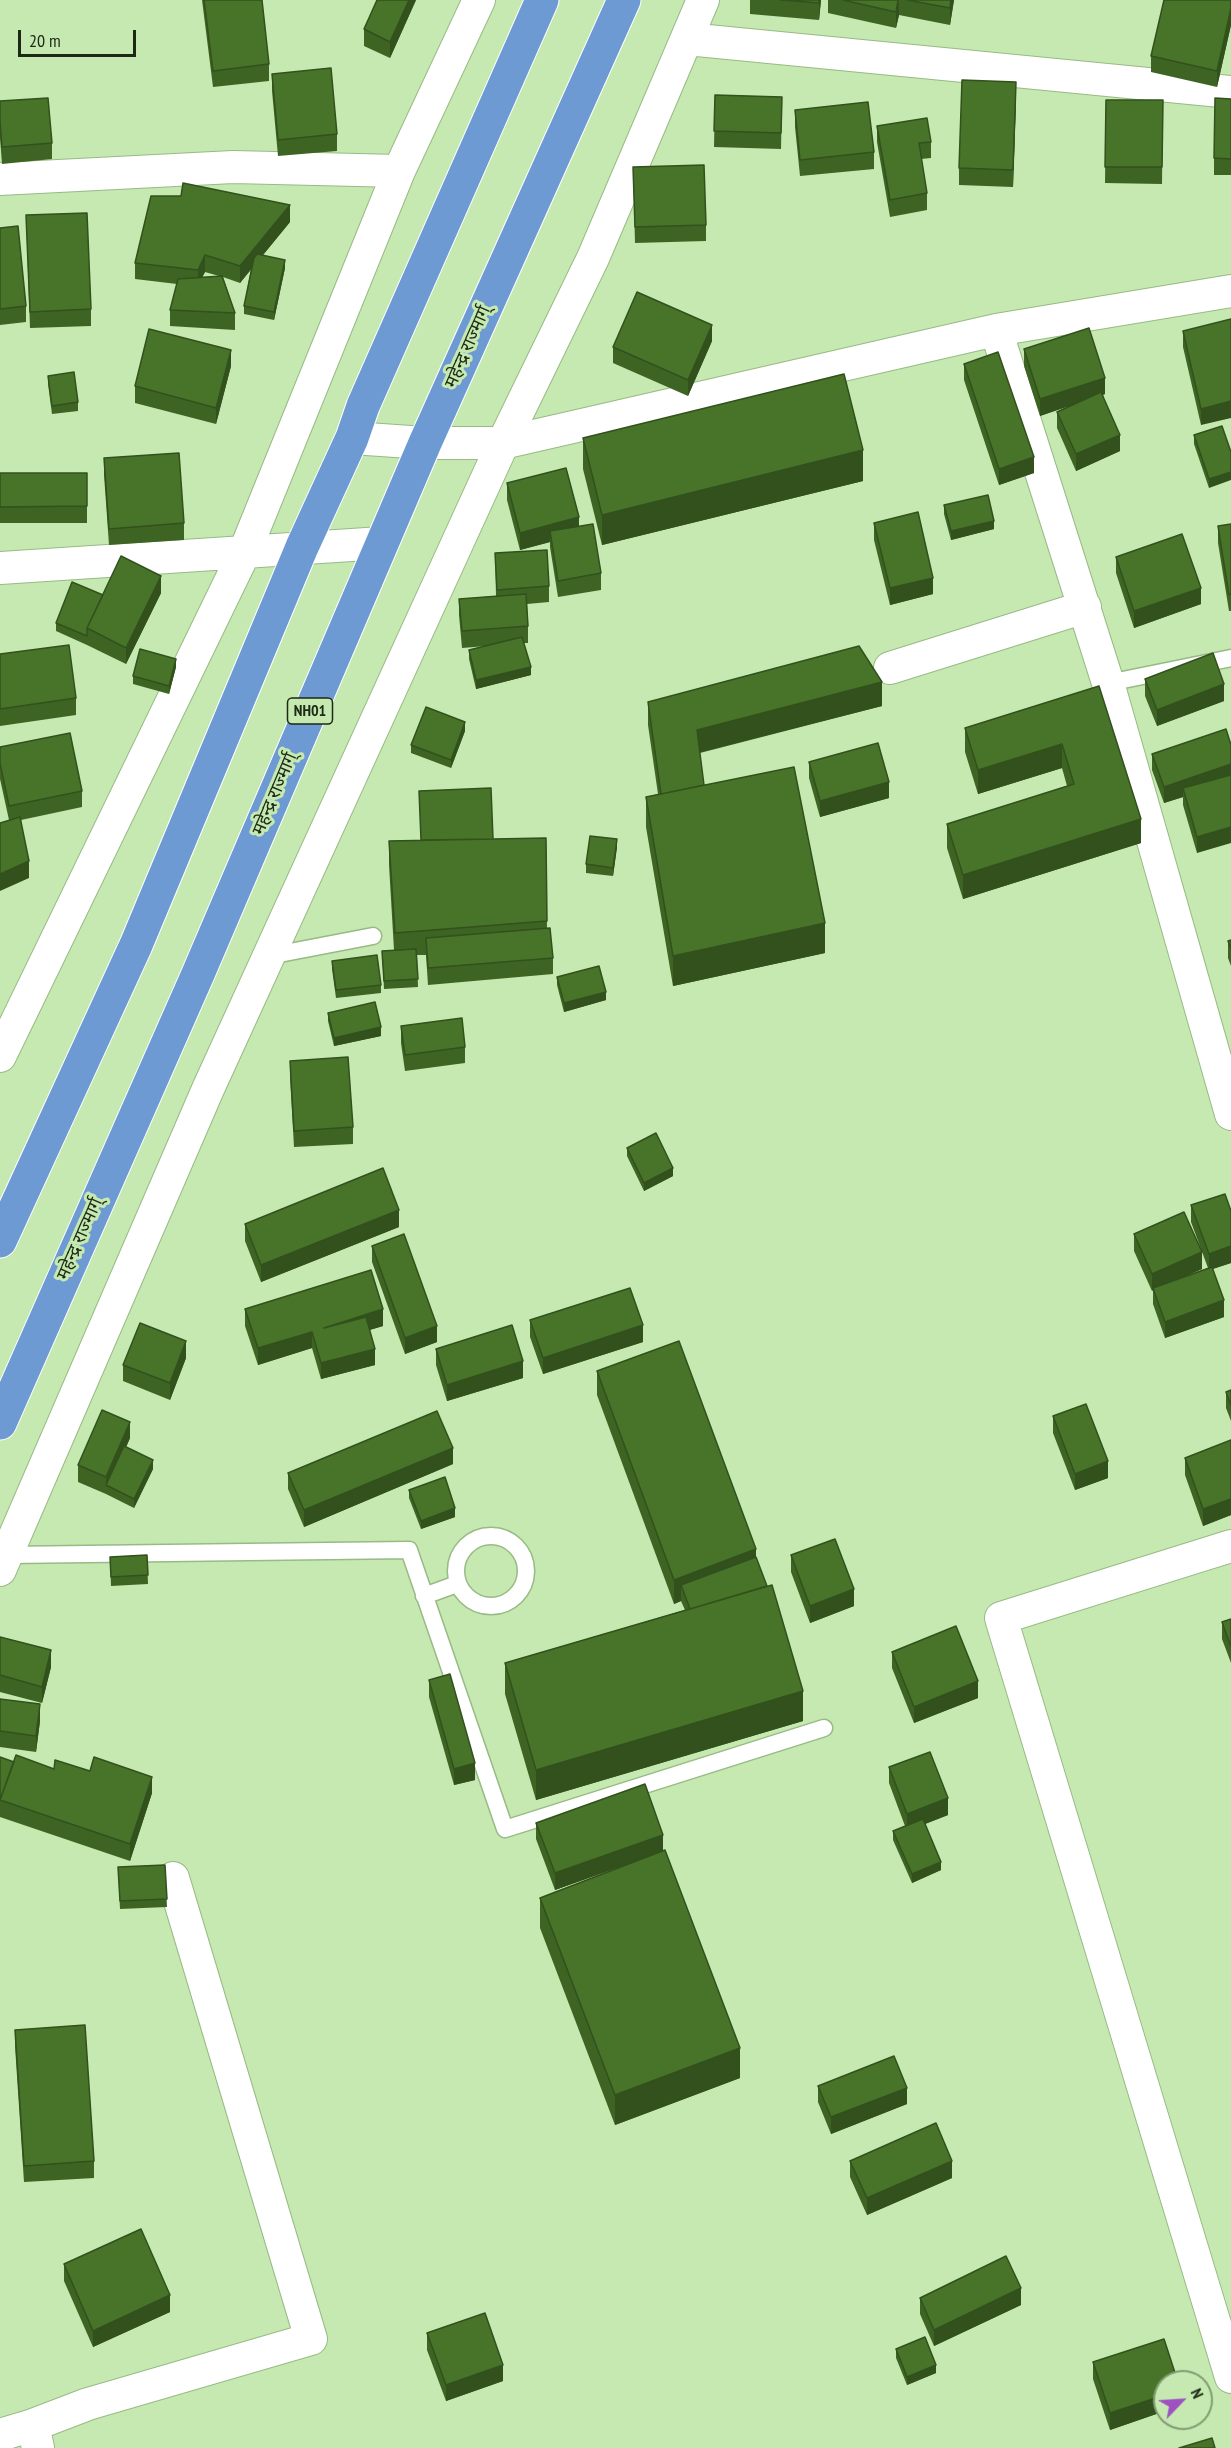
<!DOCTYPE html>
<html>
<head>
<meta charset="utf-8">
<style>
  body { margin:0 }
  #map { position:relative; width:1231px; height:2448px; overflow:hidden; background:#c5e9b1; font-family:"PT Sans Narrow",sans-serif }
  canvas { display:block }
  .north { position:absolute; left:1153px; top:2370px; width:60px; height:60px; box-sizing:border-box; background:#c5e9b1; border:2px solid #819c72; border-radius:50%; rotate:65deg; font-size:16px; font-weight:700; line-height:24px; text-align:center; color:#1c2914 }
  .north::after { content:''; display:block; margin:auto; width:21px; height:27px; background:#a051c1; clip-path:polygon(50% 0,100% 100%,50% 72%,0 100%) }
  .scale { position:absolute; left:18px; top:30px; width:118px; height:27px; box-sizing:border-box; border:3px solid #1c2914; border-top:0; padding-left:8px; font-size:18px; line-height:21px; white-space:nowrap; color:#1c2914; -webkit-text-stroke:4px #c5e9b1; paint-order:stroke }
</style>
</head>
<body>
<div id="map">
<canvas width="1231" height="2448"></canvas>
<div class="north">N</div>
<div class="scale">20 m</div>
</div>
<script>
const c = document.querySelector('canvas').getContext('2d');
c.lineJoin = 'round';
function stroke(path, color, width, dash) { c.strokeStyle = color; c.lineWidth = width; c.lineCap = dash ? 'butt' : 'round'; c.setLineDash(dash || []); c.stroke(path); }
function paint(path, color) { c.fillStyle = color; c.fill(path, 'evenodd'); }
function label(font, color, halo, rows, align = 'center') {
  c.font = font + ' "PT Sans Narrow","Noto Sans Devanagari",sans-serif'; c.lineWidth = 6; c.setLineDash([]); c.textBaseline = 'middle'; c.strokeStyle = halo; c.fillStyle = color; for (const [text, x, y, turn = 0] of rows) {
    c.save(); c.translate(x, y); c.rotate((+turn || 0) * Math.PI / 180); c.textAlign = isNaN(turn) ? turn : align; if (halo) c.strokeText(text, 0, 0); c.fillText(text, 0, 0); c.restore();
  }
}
const lane = new Path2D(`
  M1108 683 1231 658
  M269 956 373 936
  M456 1571a35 35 0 1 1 70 0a35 35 0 1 1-70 0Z
  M7 1555 409 1550 505 1829 824 1728
  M424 1596 457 1584`);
const street = new Path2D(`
  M687 39 1231 92
  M0 179 233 167 399 171
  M996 330 1108 683 1231 1114
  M352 438 425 443H503L996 330 1231 291
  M0 568 382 543
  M890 668 1085 607
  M0 1056 245 551 399 171 479 0
  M1231 1546 1001 1618 1231 2377
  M0 1570 208 1089 503 443 593 258 703 0
  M33 2425 88 2404 311 2339 173 1878
  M0 2435 33 2425 38 2448`);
const highway = new Path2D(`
  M0 1241 136 945 302 547 352 438 363 406 542 0
  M0 1423 198 974 425 443 624 0`);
stroke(lane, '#98ba85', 19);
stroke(street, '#98ba85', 34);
stroke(highway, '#fff', 35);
stroke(lane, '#fff', 16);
stroke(street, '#fff', 32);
stroke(highway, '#6d9ad3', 33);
paint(new Path2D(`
  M202 0H262L269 64V81L213 87Z
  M416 0 390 58 364 46V29Z
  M750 0H821L819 20 750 14Z
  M828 0H954L950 25 899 15 896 28 828 13Z
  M1231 0V25L1217 87 1151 72V56Z
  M272 74 337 134V151L278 156 272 91Z
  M715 95 782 97 781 149 714 147Z
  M1016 99 1013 187 959 185V168Z
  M1231 99V175H1214V158Z
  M1106 100H1163L1162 184 1105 183Z
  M0 101 52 143V159L2 164 0 138Z
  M795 110 874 152V169L800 176 795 127Z
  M877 126 931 142V158L921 159 927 193V210L890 217 877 142Z
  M633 167 706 225V241L635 243Z
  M26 215 91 309V326L30 328Z
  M290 222 263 255 285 268 274 320 244 314V306L251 269 240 283 223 277 235 313V330L170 326V310L177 284 135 279V263ZM205 272 219 276 202 277Z
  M0 228 26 306V322L0 325Z
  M1231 319 1201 425 1183 347V331Z
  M712 341 688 396 613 363V347Z
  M1024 349 1105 394 1103 395 1120 451 1076 471 1057 428V412L1071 405 1040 416 1024 366Z
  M964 364 1034 473 999 485 964 380Z
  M231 366 216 424 135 403V386Z
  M48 376 78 402V411L52 414 48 384Z
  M1222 426 1209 488 1194 444V435Z
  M583 438 863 481 602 545 583 469Z
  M104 458 184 523V540L109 545 104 475Z
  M0 473H87V523H0Z
  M507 483 579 526 601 573V590L558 597 550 547V542L520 550 507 500Z
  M944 505 994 529 951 540 944 514Z
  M874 523 933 594 890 605 874 540Z
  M1231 524V611H1229L1218 543V526Z
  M495 553 549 586V602L527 604 528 626V643H524L531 675 476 689 469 659V650L487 646 462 648 459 615V599L496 596Z
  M1116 557 1201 604 1134 628 1116 573Z
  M161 593 126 664 87 645 56 631V623L103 595Z
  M0 654 76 698V715L0 726Z
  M176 667 169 694 133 684V676Z
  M1145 679 1224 701 1157 726 1145 696Z
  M1099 686 1141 843 963 899 947 848V824L1067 786 1062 768 978 794 965 752V728Z
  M648 702 882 706 700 753 704 785 825 953 673 986 646 827V797L658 794 648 725Z
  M1226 729 1197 853 1183 805V797L1164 803 1152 770V754Z
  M465 731 451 768 411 753V745Z
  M0 747 82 791V807L21 820 29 878 9 820 0 779Z
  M809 762 889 798 820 817 809 778Z
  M419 791 493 839 546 838 547 928 553 958V974L428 985 426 955H417L418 987 384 989 382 951 394 950 389 865V841L421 840Z
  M617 847 613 876 586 873V864Z
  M1231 940V966L1228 958V941Z
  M332 961 381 985V993L336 998 332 969Z
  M557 977 606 1000 564 1012 557 985Z
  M328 1013 381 1036 334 1046 328 1021Z
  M401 1026 465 1047V1063L405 1071 401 1043Z
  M290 1061 353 1127V1144L294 1147 290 1077Z
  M627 1148 673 1176 644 1191 627 1156Z
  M1191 1205 1231 1211V1263L1213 1269 1224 1317 1165 1338 1153 1304V1290L1152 1291 1134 1251V1234L1202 1269 1181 1278 1208 1268 1191 1222Z
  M245 1224 399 1227 261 1282 245 1241Z
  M372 1246 437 1342 405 1354 372 1262Z
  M245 1309 383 1326 369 1330 375 1365 321 1379 312 1348 258 1365 245 1326Z
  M530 1320 643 1342 543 1374 530 1337Z
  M436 1349 523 1378 447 1401 436 1365Z
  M186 1358 170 1400 123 1381V1365Z
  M597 1371 756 1557 803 1721 536 1800 505 1694V1663L685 1610 681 1601 674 1604 597 1395Z
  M1231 1390V1421L1226 1408V1392Z
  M1053 1416 1108 1478 1075 1490 1053 1433Z
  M130 1438 126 1447 153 1469 134 1508 106 1494 78 1482V1465Z
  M1231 1440V1515L1203 1526 1185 1475V1458Z
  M453 1464 304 1527 288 1489V1473Z
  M409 1490 455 1517 421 1529 409 1498Z
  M147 1555 148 1584 111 1586 110 1557Z
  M791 1555 854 1606 810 1623 791 1572Z
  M1231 1619V1663L1222 1639V1622Z
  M0 1637 51 1667 42 1703 0 1692Z
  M892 1652 978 1698 914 1723 892 1668Z
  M429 1680 475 1780 454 1785 429 1697Z
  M0 1699 40 1721 36 1752 0 1747Z
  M0 1757 14 1762 54 1769 152 1793 130 1861 0 1817Z
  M889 1767 948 1815 925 1824 941 1870 912 1883 893 1840V1831L905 1826 889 1783Z
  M536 1823 663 1851 740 2078 615 2125 540 1928V1898L657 1854 555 1890 536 1839Z
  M165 1865 167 1907 120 1909 118 1867Z
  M15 2030 94 2161V2178L24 2182 15 2046Z
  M818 2086 907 2104 831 2134 818 2102Z
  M850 2161 952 2178 867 2215 850 2177Z
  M64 2264 170 2312 93 2347 64 2281Z
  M920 2298 1021 2305 934 2346 920 2314Z
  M427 2333 503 2381 446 2401 427 2350Z
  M896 2349 936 2373 907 2385 896 2358Z
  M1093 2362 1165 2382V2411L1110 2430 1093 2379Z`), '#3e6424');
paint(new Path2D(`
  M409 0H416L390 58V42Z
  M819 0H821L819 20Z
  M899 0V15L896 28V12Z
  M951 0H954L950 25V8Z
  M1231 8V25L1217 87V71Z
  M1016 82V99L1013 187V170Z
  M290 205V222L240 283V266Z
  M205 255V272L198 286V270Z
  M285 260V268L274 320V312Z
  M712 325V341L688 396V380Z
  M231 350V366L216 424V408Z
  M1105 378V394L1040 416V399Z
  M1231 401V418L1201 425V409Z
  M1120 435V451L1076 471V454Z
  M863 450V481L602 545V515Z
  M1034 457V473L999 485V469Z
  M1231 472V480L1209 488V479Z
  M579 517V534L550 531V542L520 550V533Z
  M994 521V529L951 540V531Z
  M161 576V593L126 664V648Z
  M933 578V594L890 605V588Z
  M1201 588V604L1134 628V611Z
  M176 659V667L169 694V686Z
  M531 667V675L476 689V680Z
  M882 682V706L697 753V730Z
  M1224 684V701L1157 726V710Z
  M465 722V731L451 768V760Z
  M1062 744V768L978 794V770Z
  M1231 764V781L1183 788V797L1164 803V787Z
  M889 782V798L820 817V801Z
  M1141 819V843L963 899V875Z
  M1231 827V843L1197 853V837Z
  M617 839V847L613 876V868Z
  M29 861V878L0 891V874Z
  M825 923V953L673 986V956Z
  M606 992V1000L564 1012V1003Z
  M381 1027V1036L334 1046V1038Z
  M673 1168V1176L644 1191V1183Z
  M399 1210V1227L261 1282V1265Z
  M1231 1246V1263L1209 1270V1254Z
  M1202 1252V1269L1154 1290 1153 1288V1290L1152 1291V1274Z
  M1224 1300V1317L1165 1338V1322Z
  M383 1309V1326L324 1344V1328Z
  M643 1325V1342L543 1374V1358Z
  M437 1326V1342L405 1354V1338Z
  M312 1332V1348L258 1365V1348Z
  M186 1341V1358L170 1400V1383Z
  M375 1349V1365L321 1379V1363Z
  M523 1361V1378L447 1401V1385Z
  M130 1422V1438L109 1487 106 1485V1477Z
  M453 1448V1464L304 1527V1510Z
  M153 1460V1469L134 1508V1499Z
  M1108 1461V1478L1075 1490V1474Z
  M1231 1499V1515L1203 1526V1509Z
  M455 1508V1517L421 1529V1521Z
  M756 1549V1573L681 1585V1601L674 1604V1580Z
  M854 1589V1606L810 1623V1606Z
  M51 1650V1667L42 1703V1687Z
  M978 1681V1698L914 1723V1707Z
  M803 1691V1721L536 1800V1770Z
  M40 1704V1721L36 1752V1736Z
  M475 1763V1780L454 1785V1769Z
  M152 1777V1793L130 1861V1844Z
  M948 1798V1815L907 1831V1814Z
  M663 1835V1851L555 1890V1873Z
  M941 1862V1870L912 1883V1874Z
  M740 2048V2078L615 2125V2095Z
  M907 2088V2104L831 2134V2117Z
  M952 2161V2178L867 2215V2198Z
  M1021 2288V2305L934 2346V2330Z
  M170 2295V2312L93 2347V2331Z
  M503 2365V2381L446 2401V2385Z
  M936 2365V2373L907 2385V2377Z
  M1165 2395V2411L1110 2430V2413Z`), '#32511d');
const building = new Path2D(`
  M204 0H262L269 64 213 71Z
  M377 0H409L390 42 364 29Z
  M781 0H819V3Z
  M843 0H898L896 12Z
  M907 0H951L950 8Z
  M1164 0H1231V8L1217 71 1151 56Z
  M331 68 337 134 278 140 272 74Z
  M962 80 1016 82 1013 170 959 168Z
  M715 95 782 97 781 133 714 131Z
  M48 98 52 143 2 147 0 121V101Z
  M1215 98 1231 99V159L1214 158Z
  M1106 100H1163L1162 167H1105Z
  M868 102 874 152 800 160 795 110Z
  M927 118 931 142 919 143 927 193 890 200 877 126Z
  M704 165 706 225 635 227 633 167Z
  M183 183 290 205 240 266 205 255 198 270 135 263 151 196H181Z
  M87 213 91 309 30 312 26 215Z
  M18 226 26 306 0 309V228Z
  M257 254 285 260 274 312 244 306 254 258Z
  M222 276 235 313 170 310 178 279Z
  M637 292 712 325 688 380 613 347Z
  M1231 319V401L1201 409 1183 331Z
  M1089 328 1105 378 1040 399 1024 349Z
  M149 329 231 350 216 408 135 386Z
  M998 352 1034 457 999 469 964 364Z
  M74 372 78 402 52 406 48 376Z
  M844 374 863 450 602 515 583 438Z
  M1101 392 1120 435 1076 454 1057 412Z
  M1222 426 1231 452V472L1209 479 1194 435Z
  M179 453 184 523 109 529 104 458Z
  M566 468 579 517 520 533 507 483Z
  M0 473H87V506L0 507Z
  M988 495 994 521 951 531 944 505Z
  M918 512 933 578 890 588 874 523Z
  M593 524 601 573 558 581 550 531Z
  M1231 524V594L1229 595 1218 526Z
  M1182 534 1201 588 1134 611 1116 557Z
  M547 550 549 586 497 590 495 553Z
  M121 556 161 576 126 648 87 628Z
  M72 582 103 595 87 628V636L56 623Z
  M526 594 528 626 462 631 459 599Z
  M522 637 531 667 476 680 469 650Z
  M69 645 76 698 0 709V654Z
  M859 646 882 682 697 730 704 785 661 794 648 702Z
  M140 649 176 659 169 686 133 676Z
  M1213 653 1224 684 1157 710 1145 679Z
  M1099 686 1141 819 963 875 947 824 1074 784 1062 744 978 770 965 728Z
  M426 707 465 722 451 760 411 745Z
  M1226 729 1231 745V764L1164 787 1152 754Z
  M70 733 82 791 9 806 0 763V747Z
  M878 743 889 782 820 801 809 762Z
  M794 767 825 923 673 956 646 797Z
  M1231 775V827L1197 837 1183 788Z
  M491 788 493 839 421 840 419 791Z
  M20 817 29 861 0 874V823Z
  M590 836 617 839 613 868 586 864Z
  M546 838 547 921 395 933 389 841Z
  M550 928 553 958 428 968 426 938Z
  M1231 940V949L1228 941Z
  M416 949 418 979 384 981 382 951Z
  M377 955 381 985 336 990 332 961Z
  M599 966 606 992 564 1003 557 977Z
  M375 1002 381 1027 334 1038 328 1013Z
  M462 1018 465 1047 405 1055 401 1026Z
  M348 1057 353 1127 294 1131 290 1061Z
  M656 1133 673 1168 644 1183 627 1148Z
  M383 1168 399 1210 261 1265 245 1224Z
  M1225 1194 1231 1211V1246L1209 1254 1191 1205Z
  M1184 1212 1202 1252 1152 1274 1134 1234Z
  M404 1234 437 1326 405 1338 372 1246Z
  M1212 1267 1224 1300 1165 1322 1153 1288Z
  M371 1270 383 1309 324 1328 366 1317 375 1349 321 1363 312 1332 258 1348 245 1309Z
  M630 1288 643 1325 543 1358 530 1320Z
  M140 1323 186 1341 170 1383 123 1365Z
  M512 1325 523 1361 447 1385 436 1349Z
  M679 1341 756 1549 674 1580 597 1371Z
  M1231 1390V1405L1226 1392Z
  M1086 1404 1108 1461 1075 1474 1053 1416Z
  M102 1410 130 1422 106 1477 78 1465Z
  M437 1411 453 1448 304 1510 288 1473Z
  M1231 1440V1499L1203 1509 1185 1458Z
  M124 1446 153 1460 134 1499 106 1485Z
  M445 1477 455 1508 421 1521 409 1490Z
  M835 1539 854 1589 810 1606 791 1555Z
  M147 1555 148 1575 111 1577 110 1557Z
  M756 1557 767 1586 690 1609 681 1585Z
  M772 1585 803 1691 536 1770 505 1663Z
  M1231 1619V1647L1222 1622Z
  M956 1626 978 1681 914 1707 892 1652Z
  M0 1637 51 1650 42 1687 0 1675Z
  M450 1674 475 1763 454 1769 429 1680Z
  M0 1699 40 1704 36 1736 0 1731Z
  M930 1752 948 1798 907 1814 889 1767Z
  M16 1755 54 1769 55 1760 90 1771 94 1757 152 1777 130 1844 0 1800Z
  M0 1757 14 1762 0 1800Z
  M645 1784 663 1835 555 1873 536 1823Z
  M923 1819 941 1862 912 1874 893 1831Z
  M665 1850 740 2048 615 2095 540 1898Z
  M165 1865 167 1899 120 1901 118 1867Z
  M85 2025 94 2161 24 2166 15 2030Z
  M894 2056 907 2088 831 2117 818 2086Z
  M936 2123 952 2161 867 2198 850 2161Z
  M141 2229 170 2295 93 2331 64 2264Z
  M1006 2256 1021 2288 934 2330 920 2298Z
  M485 2313 503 2365 446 2385 427 2333Z
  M925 2337 936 2365 907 2377 896 2349Z
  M1164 2339 1178 2382H1165V2395L1110 2413 1093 2362Z
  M1212 2438 1215 2448H1179Z`);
paint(building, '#48742a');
stroke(building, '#32511d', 1.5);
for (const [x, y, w] of [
  [310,711,45]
]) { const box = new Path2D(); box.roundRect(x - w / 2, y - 13, w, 26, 4.5); c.fillStyle = '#c5e9b1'; c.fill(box); stroke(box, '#1c2914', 1.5); }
label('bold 16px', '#1c2914', null, [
  ["NH01",310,711]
]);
label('18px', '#1c2914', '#c5e9b1', [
  ["महेन्द्र राज्मार्ग्",468,347,-66],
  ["महेन्द्र राज्मार्ग्",275,794,-67],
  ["महेन्द्र राज्मार्ग्",80,1239,-66]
]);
</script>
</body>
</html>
